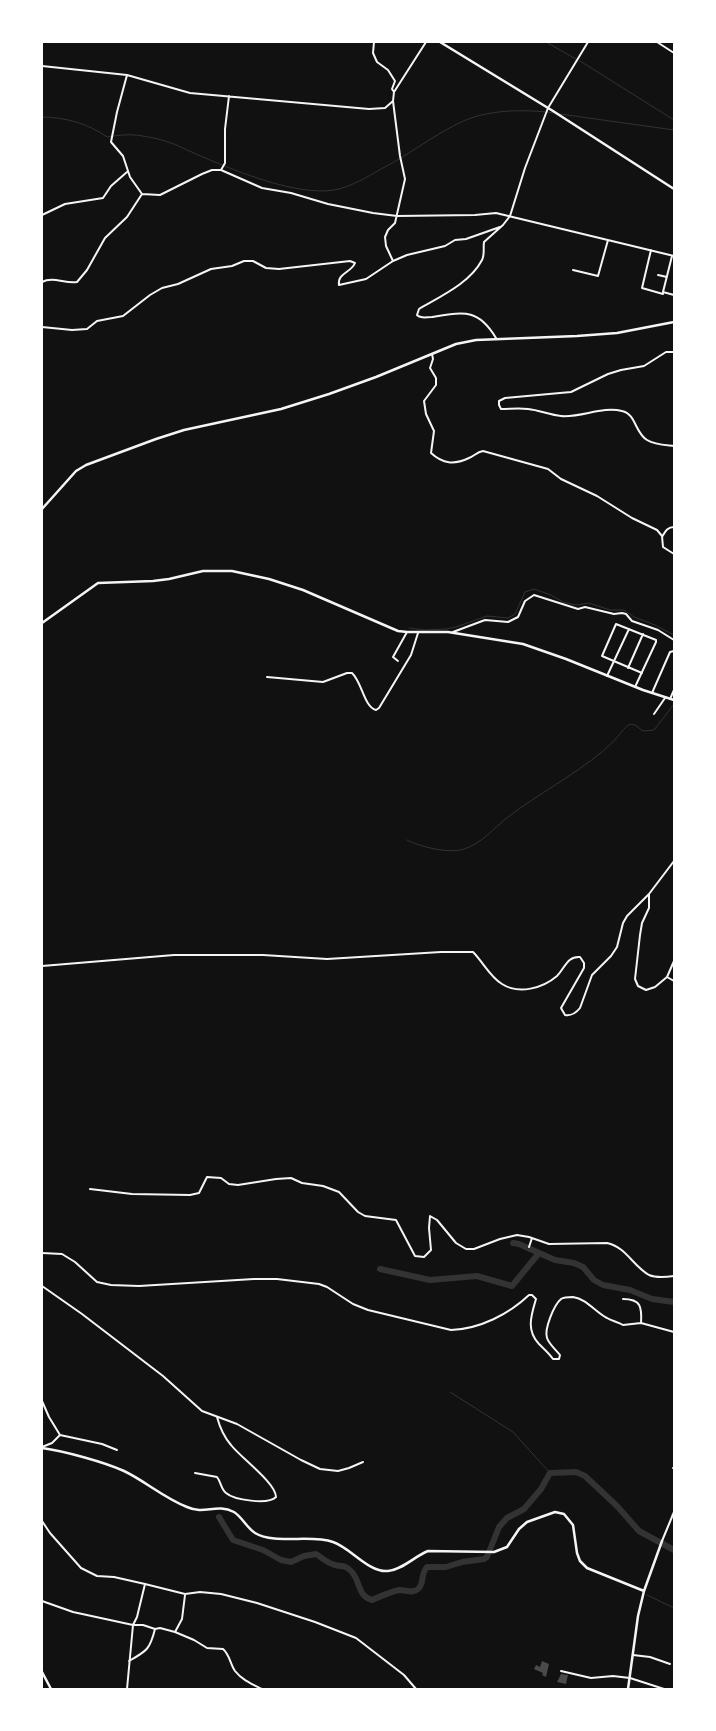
<!DOCTYPE html>
<html>
<head>
<meta charset="utf-8">
<style>
  body { margin:0 }
  #map { position:relative; width:716px; height:1731px; overflow:hidden; background:#111; font-family:"Public Sans",sans-serif }
  canvas { display:block }
  .frame { position:absolute; inset:0; border:43px solid #fff; pointer-events:none }
</style>
</head>
<body>
<div id="map">
<canvas width="716" height="1731"></canvas>
<div class="frame"></div>
</div>
<script>
const c = document.querySelector('canvas').getContext('2d');
c.lineJoin = 'round';
function stroke(path, color, width, dash) { c.strokeStyle = color; c.lineWidth = width; c.lineCap = dash ? 'butt' : 'round'; c.setLineDash(dash || []); c.stroke(path); }
function paint(path, color) { c.fillStyle = color; c.fill(path, 'evenodd'); }
stroke(new Path2D(`
  M546 42 576 59
  M580 61 674 120
  M560 114 674 130
  M42 117C65 117 89 124 107 137 113 136 120 135 125 135 135 134 149 137 158 139 175 143 188 151 203 157 238 172 297 196 334 190 351 187 367 177 381 169 407 156 431 137 457 124 486 109 523 109 555 113
  M409 628 424 630 446 629 456 627 487 616 508 618 515 614 525 592 534 589 551 595 563 602 576 605 589 603 610 610H624L634 617 655 625 674 635
  M407 840C421 847 449 854 464 849 481 844 494 828 508 817 538 794 573 776 603 751 608 746 614 742 618 736 623 731 624 727 631 724L635 725 643 731 654 730 674 704
  M450 1392 513 1432 550 1473
  M647 1595 674 1608`), '#333', 1);
stroke(new Path2D(`
  M513 1243 519 1244 555 1260 574 1263 583 1267 594 1280 603 1285 630 1290 652 1299 674 1302
  M380 1269 430 1280 477 1276 512 1286 539 1253
  M219 1517 233 1540 263 1550 281 1560 291 1562 304 1556 316 1554C321 1557 326 1562 332 1564 341 1568 343 1563 351 1571 361 1581 357 1596 372 1600 381 1596 390 1592 399 1590 406 1590 413 1594 418 1589 425 1583 420 1574 427 1567H446L462 1562 484 1559 487 1557 499 1527 507 1518 524 1509 541 1489 550 1473 576 1472 585 1476 617 1506 639 1531 674 1550`), '#333', 6);
paint(new Path2D(`
  M542 1661 549 1664 546 1677 542 1675 543 1673 534 1669 536 1665 540 1667Z
  M561 1674 568 1675 566 1684 557 1682Z`), '#4a4a4a');
stroke(new Path2D(`
  M374 42 373 53 377 62 388 70 395 81 392 89 394 92 393 101 400 156 405 179 395 223 388 230 385 237 386 246 393 261
  M657 42 674 53
  M42 66 127 75 190 93 369 109 385 108 393 101
  M127 75 117 112 111 142 123 156 130 177 142 194 160 195 202 174 212 170H221L262 188 291 193 328 204 373 213 397 216 475 215 496 213 674 256
  M394 92 426 42
  M221 170 225 163V129L229 96
  M42 215 65 204 103 198 111 186 127 172
  M651 250 642 288 663 294V292
  M672 256 663 292 674 295
  M573 270 598 276 608 240
  M658 275 667 277
  M42 282C53 276 65 284 77 282L87 270 105 238 127 217 142 194
  M42 327 72 330 87 329 97 321 123 316 150 295 162 288 178 284 211 269 232 266 244 261H253L266 268 279 269 350 261 355 263C351 273 337 273 339 285L366 279 393 261 407 255 445 246 455 240 466 239 500 227
  M496 338C478 308 464 312 432 317 426 317 421 319 417 315L419 309C441 296 470 283 482 260 485 254 483 248 484 242L503 225 510 216 525 168 548 108 588 42
  M674 352H666L644 366 621 370 608 374 571 392 505 398 499 401V405L501 409C510 409 519 408 528 409 539 410 550 415 561 416 581 418 602 406 622 411 636 414 635 433 647 440 655 445 665 445 674 446
  M432 354 433 359 430 368 436 378V385L424 401 426 414 434 431 431 453C443 464 454 465 469 458 474 456 477 452 483 451L548 469 561 479 597 496 632 518 657 530 662 536 663 547 674 554
  M662 537C665 532 667 527 674 527
  M453 632 485 620 508 622 518 617 525 601 534 595 578 609 585 607 614 614 622 613 626 614 632 621 658 630 674 640
  M398 661 393 657 407 632
  M628 668 643 634
  M607 676 629 629
  M267 677 323 682 347 673H352C362 682 364 707 376 710L379 708 411 655 418 633
  M635 687 656 642V640L616 624 602 656 642 673
  M652 693 670 652 674 651
  M670 699 674 690
  M654 714 665 698
  M649 894V908L642 923 640 935 635 979 638 986 646 990 655 987 667 977 674 961
  M42 966 174 955H263L327 959 441 952H473C483 962 490 977 502 984 519 995 543 988 557 976 565 968 567 956 580 957L584 963V968L561 1008 565 1015C571 1016 576 1013 580 1008L592 975 611 956 617 947 623 923 627 916 649 894 674 861
  M667 977 674 981
  M90 1189 132 1194 190 1195 199 1193 207 1177 221 1178 229 1184 238 1185 276 1179 291 1178 302 1183 323 1186 339 1192 358 1212 365 1216 396 1220 415 1256 424 1257 431 1250 429 1228 430 1216 437 1220 456 1243 466 1249H474L500 1239 517 1235 529 1237 549 1244 607 1243C626 1247 633 1266 649 1275 656 1278 667 1277 674 1276
  M529 1247 532 1238
  M42 1253 62 1254 75 1262 97 1282 111 1285 139 1286 254 1279H277L319 1284 327 1287 353 1304 368 1310 451 1330C480 1329 509 1314 529 1295H532L536 1299C531 1316 526 1330 539 1344 544 1349 549 1353 553 1359H559L560 1355C556 1350 549 1344 547 1338 544 1329 554 1305 561 1299 564 1297 570 1297 573 1297 587 1299 595 1312 607 1318 612 1321 618 1322 623 1325L641 1323 674 1332
  M42 1286 82 1314 163 1376 202 1411 237 1424 301 1460 320 1469 338 1471 349 1468 363 1462
  M623 1299C641 1299 642 1307 641 1323
  M42 1401 49 1417 60 1435 102 1444 117 1450
  M42 1447 52 1443 60 1435
  M673 1468H674
  M195 1473 217 1477C221 1482 221 1489 226 1493 234 1500 268 1505 276 1497 276 1483 240 1457 231 1445 224 1437 220 1428 217 1417
  M42 1521 50 1533 81 1568 97 1576 114 1577 145 1584 185 1594 200 1592 221 1594 257 1603 315 1622 356 1638 404 1675 416 1689
  M662 1541 674 1512
  M42 1601 73 1612 133 1625H143L155 1629 160 1628 175 1632 194 1640 207 1648 223 1649C230 1655 230 1664 235 1671 242 1680 252 1684 262 1689
  M175 1632 182 1619 185 1595
  M633 1655 650 1657 670 1664
  M129 1661C147 1651 150 1649 155 1629
  M561 1671 591 1678 613 1676 630 1678 664 1689
  M127 1689 133 1625 137 1617 145 1584`), '#f5f5f5', 2);
stroke(new Path2D(`
  M440 42 553 111 674 189
  M42 623 98 583 153 581 169 579 203 571H232L269 579 303 590 398 631 407 632H448L523 644 566 659 643 690 674 700
  M42 1448C64 1451 104 1462 124 1471 145 1481 164 1498 187 1507 205 1515 216 1503 234 1512 242 1517 247 1528 255 1533 275 1545 311 1534 333 1542 351 1548 369 1573 388 1571 402 1570 415 1556 428 1551L494 1552 507 1547 519 1529 527 1522 555 1512 564 1514 573 1525 577 1553 580 1561 587 1568 644 1591
  M673 1515 674 1516
  M42 1672 51 1689
  M628 1689 638 1616 644 1591 662 1541`), '#f5f5f5', 2.5);
stroke(new Path2D(`
  M42 509 76 471 86 465 156 439 184 430 281 409 329 394 376 377 456 344 476 340 577 336 617 333 674 322`), '#f5f5f5', 2.5);
</script>
</body>
</html>
